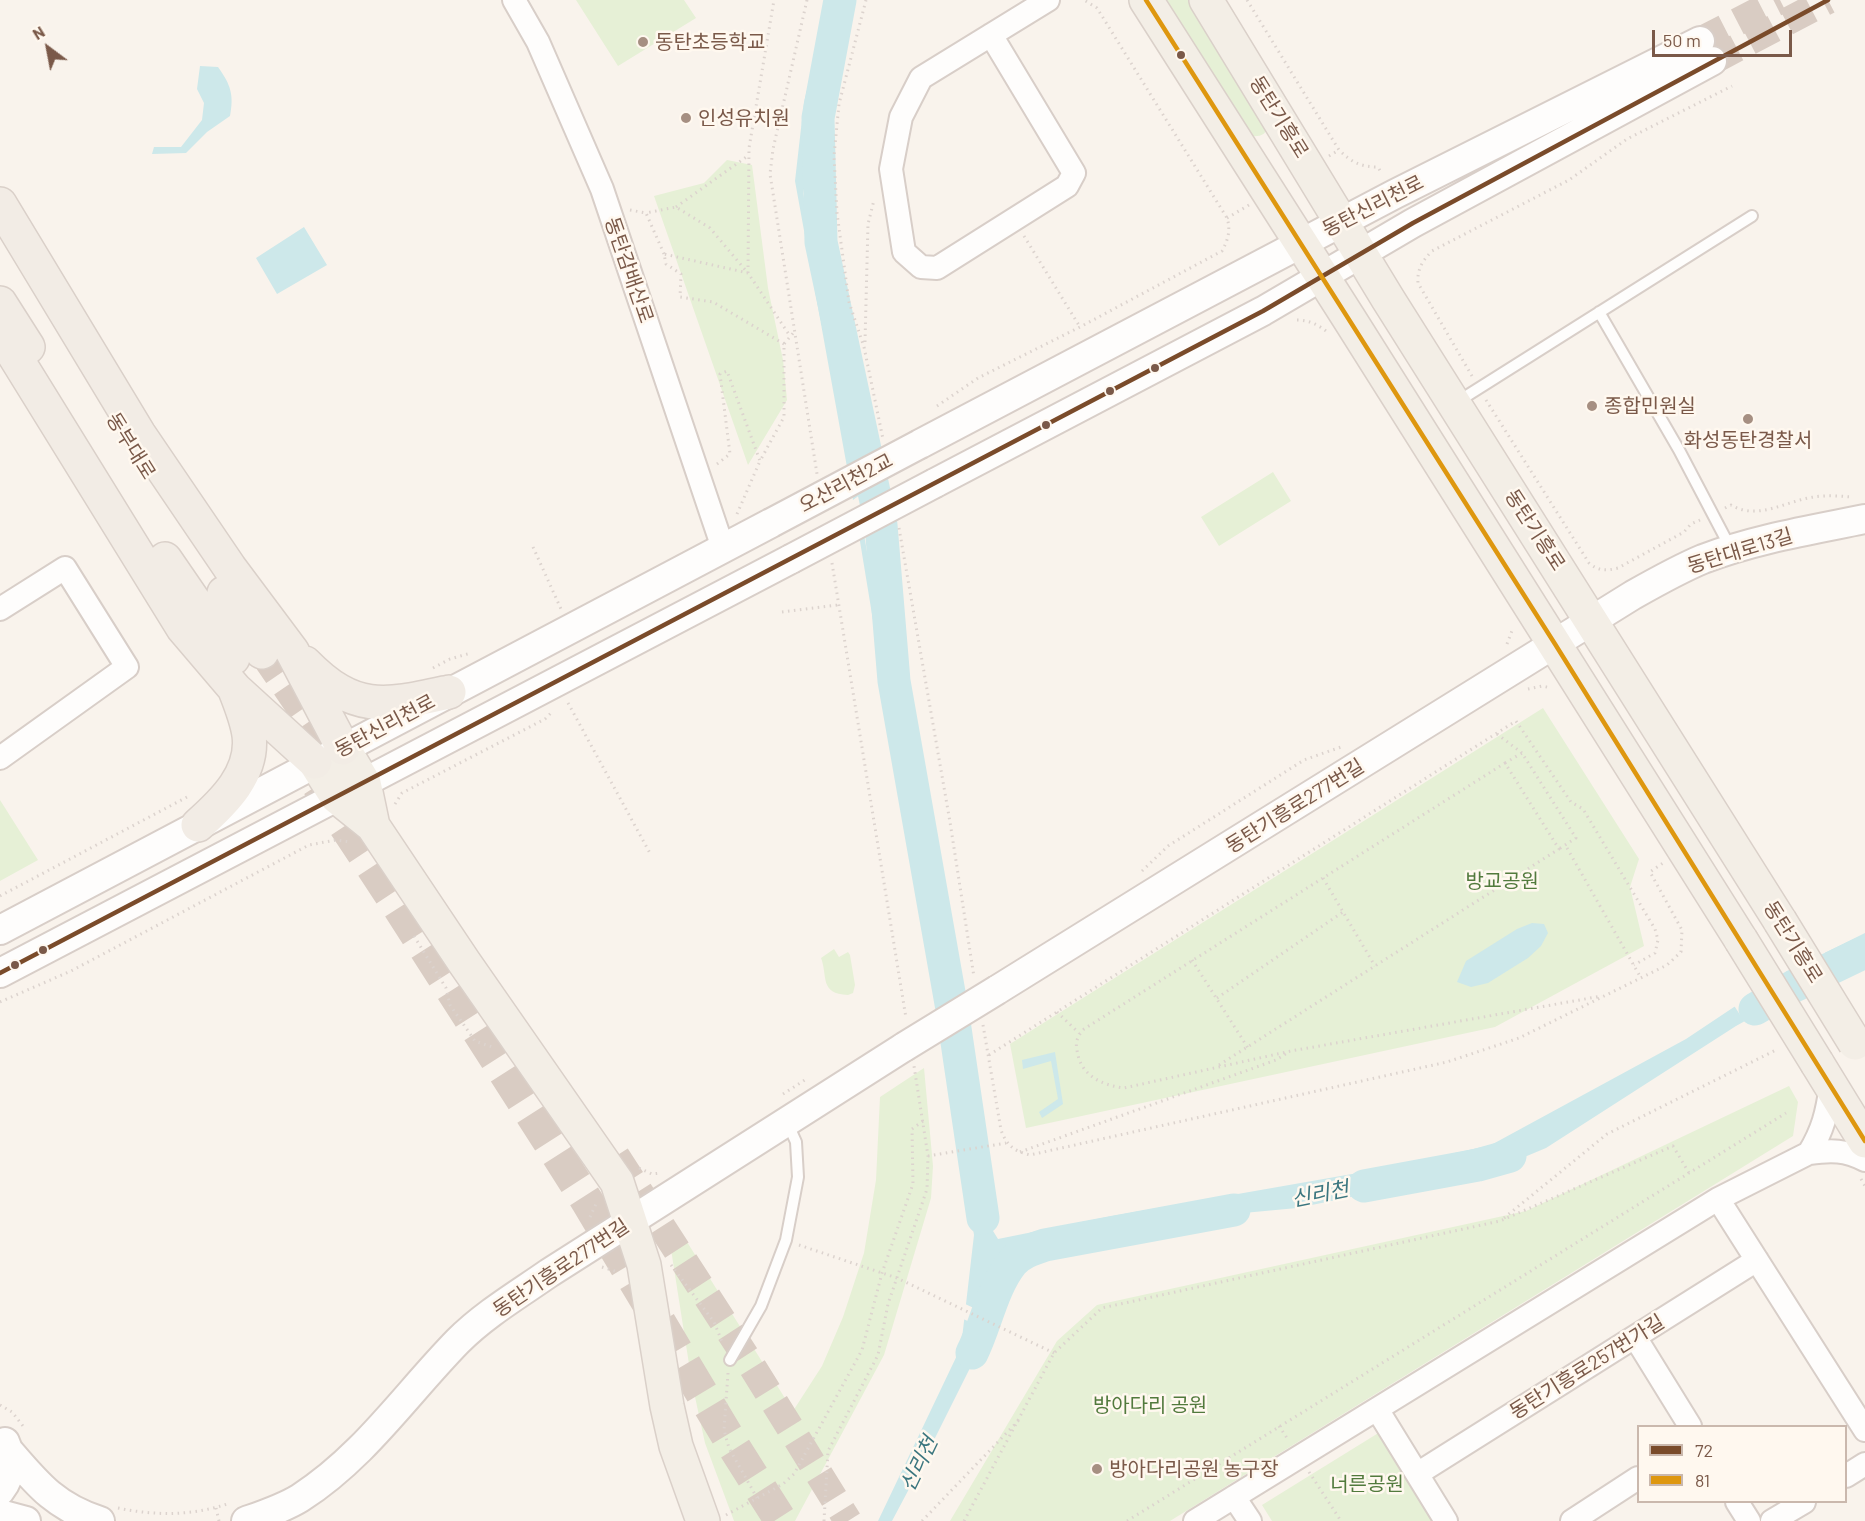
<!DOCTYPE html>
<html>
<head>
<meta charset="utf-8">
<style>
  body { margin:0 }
  #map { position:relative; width:1865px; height:1521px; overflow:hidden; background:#f9f3ec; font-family:Barlow,sans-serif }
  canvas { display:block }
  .legend { position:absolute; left:1637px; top:1425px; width:210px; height:78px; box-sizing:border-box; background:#fff8ef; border:2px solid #cab8ad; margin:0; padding:8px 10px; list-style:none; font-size:18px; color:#7a5949 }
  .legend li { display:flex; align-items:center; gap:12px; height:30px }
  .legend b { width:30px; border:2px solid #cab8ad }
  .north { position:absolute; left:18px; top:18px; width:60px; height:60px; -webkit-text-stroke:4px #fff8ef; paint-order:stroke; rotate:328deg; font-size:16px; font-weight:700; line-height:24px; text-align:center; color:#7a5949 }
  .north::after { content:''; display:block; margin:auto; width:21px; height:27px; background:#7a5949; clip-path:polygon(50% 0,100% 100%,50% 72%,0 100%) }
  .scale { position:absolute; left:1652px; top:30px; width:140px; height:27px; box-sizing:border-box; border:3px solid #7a5949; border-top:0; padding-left:8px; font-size:18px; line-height:21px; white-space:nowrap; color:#7a5949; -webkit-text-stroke:4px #fff8ef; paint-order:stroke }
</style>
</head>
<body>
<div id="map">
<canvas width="1865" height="1521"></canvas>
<ul class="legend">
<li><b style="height:8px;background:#7a4b2a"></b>72</li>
<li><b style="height:8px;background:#de970f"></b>81</li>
</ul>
<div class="north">N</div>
<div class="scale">50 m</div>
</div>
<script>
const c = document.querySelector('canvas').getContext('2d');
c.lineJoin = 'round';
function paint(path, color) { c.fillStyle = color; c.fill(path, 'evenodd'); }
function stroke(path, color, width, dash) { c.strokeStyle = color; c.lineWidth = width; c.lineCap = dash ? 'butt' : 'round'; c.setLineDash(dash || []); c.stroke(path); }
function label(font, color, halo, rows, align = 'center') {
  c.font = font + ' Barlow,"Noto Sans KR",sans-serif'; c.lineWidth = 5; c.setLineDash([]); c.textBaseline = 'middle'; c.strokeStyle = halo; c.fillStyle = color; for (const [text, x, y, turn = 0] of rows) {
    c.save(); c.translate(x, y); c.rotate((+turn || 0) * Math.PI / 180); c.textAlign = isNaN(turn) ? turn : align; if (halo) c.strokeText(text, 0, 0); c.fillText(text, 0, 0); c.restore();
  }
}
paint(new Path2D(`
  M576 0H684L696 18 618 66Z
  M1157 0H1191L1269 124C1266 135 1261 137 1250 136Z
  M727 160 752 165 768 288 783 360 787 400 748 465 654 196 704 183Z
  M1273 472 1291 501 1219 546 1201 517Z
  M1543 708 1639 859 1630 887 1644 946 1495 1027 1026 1128 1010 1044Z
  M0 800 38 860 0 881Z
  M834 949 839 957 848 952 850 955 855 985 853 993 848 995C819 994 828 976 821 958Z
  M924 1068 933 1166 931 1198 884 1355 795 1521H734L705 1443 692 1383 670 1243 677 1226 793 1411 822 1366 843 1317 864 1253 876 1180 880 1097Z
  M1789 1086 1798 1102 1793 1136 1170 1521H950L1057 1341 1097 1305 1526 1211Z
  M1380 1432 1435 1521H1272L1262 1505Z`), '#e6f0d6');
paint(new Path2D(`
  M829 0H844L803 193 861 494 853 500 795 181 804 102Z
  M200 66 218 67C231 85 234 95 230 116L207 132 186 153 152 154 154 147H181L202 120 204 103 197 89Z
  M304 227 327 265 277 294 256 258Z
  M855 511H860L946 1011 938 1015Z
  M1532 923 1544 924 1548 933 1541 946 1528 958 1488 983 1471 987 1457 982 1466 961 1517 929Z
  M1865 933V959L1837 971 1789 978 1799 991 1736 1026 1546 1148 1491 1171 1472 1166 1408 1178 1395 1188 1297 1208 1190 1218 1145 1227H1115L1100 1223 1000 1253 982 1344 918 1472 892 1521H878L961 1347 974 1235 944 1035 948 1033 985 1218 998 1239 1112 1216 1392 1167 1491 1145 1686 1039 1785 973 1788 977 1796 967Z
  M1055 1052 1063 1104 1042 1118 1039 1112 1058 1099 1051 1061 1023 1069 1022 1060Z`), '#cde8ea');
paint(new Path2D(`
  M1823 950 1838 974 1807 989 1793 979 1801 990V993L1746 1024 1733 1004 1783 970 1789 972 1795 964Z
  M945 985 949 1011 935 1016 932 993Z
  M963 1303 991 1316 988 1330 961 1318Z`), '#f9f3ec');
stroke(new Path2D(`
  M840 0 818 118 821 242 881 525 894 681 953 1015 983 1218
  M1755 1009 1794 986 1865 952
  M1364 1186 1478 1165 1510 1156
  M972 1353C986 1325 992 1288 1012 1263 1020 1253 1033 1249 1045 1245L1234 1210`), '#cde8ea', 33);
stroke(new Path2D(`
  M1700 41 1780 0
  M1712 61 1828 0
  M262 652 338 763
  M616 1156 750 1363 848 1521`), '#d9ccc3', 28, [28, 14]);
stroke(new Path2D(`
  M318 785 398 906 587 1201 734 1447 781 1521`), '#d9ccc3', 33, [33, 16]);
const service = new Path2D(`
  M1599 312 1679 450 1731 549
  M1457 402 1752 216
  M730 1360 761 1306 786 1240 798 1177 796 1142 787 1122`);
const minor = new Path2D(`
  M514 0 538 42 602 189 723 548
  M991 35 1074 173 1067 186 937 268 921 267 904 252 891 169 901 117 921 78 1048 0
  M0 609 65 568 127 667 0 758
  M1831 1086C1827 1113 1823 1130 1809 1153 1832 1150 1845 1150 1865 1160
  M1718 1199 1865 1430
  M1635 1337 1690 1426
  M1377 1409 1446 1521
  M1417 1474 1757 1260
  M1846 1476 1865 1464
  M1234 1497 1250 1521
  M1737 1502 1749 1521
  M1195 1521 1718 1199 1809 1153
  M1572 1521 1638 1478
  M1772 1521 1804 1502`);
const tertiary = new Path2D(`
  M920 444 1395 194 1700 41
  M935 483 1263 311 1413 223 1712 61
  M0 930 771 523
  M0 973 791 559
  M997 990 1633 595C1656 582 1679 569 1703 559 1755 539 1811 530 1865 519
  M9 1451C38 1485 56 1507 100 1521
  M0 1491C12 1476 13 1460 5 1442
  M0 1514 26 1521
  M246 1521C263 1515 284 1508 300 1498 364 1457 406 1394 458 1341 485 1314 519 1294 549 1273L904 1047`);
const primary = new Path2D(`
  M1146 0 1350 320 1741 940
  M1206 0 1388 299 1780 921
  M343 748 364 783 373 826
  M315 762 337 797 373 826 464 962 617 1182 644 1265 667 1406 676 1446 703 1521
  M1817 1063 1865 1141`);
const trunk = new Path2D(`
  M0 204 139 434 230 568 292 651 343 748
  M0 303 28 347
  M0 332 183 628 235 689 315 762
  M165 559 233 658
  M224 593 262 652
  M305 663C355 714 385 706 449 692
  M198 825C224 802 254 773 249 735 247 720 241 705 235 690`);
stroke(service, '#d8cec8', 14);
stroke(minor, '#d8cec8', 26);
stroke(tertiary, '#d8cec8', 32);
stroke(primary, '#dad0c9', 36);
stroke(trunk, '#dad0c9', 36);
stroke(new Path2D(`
  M807 0 773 149 770 174 817 474
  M866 0 839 104 834 156 837 213 849 302 864 347 883 439
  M1247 0 1339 150C1351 162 1361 167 1378 167L1382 174
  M1329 156 1339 150
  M676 207 749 155
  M630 210 646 213
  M1227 218 1249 205
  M1024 236 1080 327
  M664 254 646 213 676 207 710 228 747 272
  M748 273 749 148 774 0
  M1297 320C1308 320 1317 324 1326 331
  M865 342 868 224 874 200
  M784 344 713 302 680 297 681 274 666 264 664 254 748 273 790 336
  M1472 376 1418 283C1417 270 1422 261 1432 251L1569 180 1627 139 1732 86
  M1486 400 1589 563C1598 571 1607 571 1618 568L1684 532 1691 524 1700 520
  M937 406 978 378 1080 327 1222 251C1228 240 1231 230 1227 218L1097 8 1084 0
  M717 464 730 454 720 374 727 371 760 461 784 417V344L794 332
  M1725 508 1731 505C1758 521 1785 501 1814 497 1826 495 1840 496 1852 497
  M737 514 760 461
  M899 528 950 822 974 977
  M533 547 561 609
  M832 563 906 1018
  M782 612 838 605
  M1507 644 1513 628
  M433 668 450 659 471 653
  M1528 689 1542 686 1551 688
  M568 703 651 855
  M1497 734 1522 753
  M1505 763 1522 753 1576 838 1559 849
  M395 804 402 793 545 719 551 713
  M1567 848 1641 978
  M1142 871 1168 846 1304 760 1341 747
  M1323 878 1375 966
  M0 896 189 796
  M414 936 446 988 450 1005 475 1041 492 1047
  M1192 960 1248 1048
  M1217 998 1343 912
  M0 1002 71 971 309 845 336 840 350 842
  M1057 1012 1079 1033
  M983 1025 1001 1130C1007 1146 1014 1151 1030 1155L1447 1062 1519 1038 1667 965 1681 952 1682 930 1650 872 1663 863
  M989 1055 1516 721 1571 802 1583 809 1655 929 1658 940 1655 953 1634 965
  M1219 1065 1559 849 1505 763 1084 1029C1078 1035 1075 1042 1077 1050 1080 1075 1101 1085 1124 1088L1291 1051 1602 996
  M783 1094 808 1078
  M1020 1152 1276 1060 1287 1053
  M928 1156 1006 1143
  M639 1168 652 1174 661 1173
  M1861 1179 1865 1186
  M590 1217 596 1204
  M1504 1218 1607 1134 1778 1049
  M799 1245 897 1278 1054 1353
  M671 1265 714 1322 723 1344
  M602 1267 618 1272
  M728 1373 724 1430 729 1448 757 1498
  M0 1405 12 1412 23 1426
  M1279 1426 1289 1441
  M1309 1472 1341 1521
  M118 1508C156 1516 193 1516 230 1503
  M216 1508 219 1521
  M726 1515 783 1484 794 1474 862 1350 882 1273 913 1184 912 1129 923 1121
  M824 1521 828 1451 878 1355 888 1304 927 1189 928 1156 914 1066
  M922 1521 1019 1420
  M964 1521 1054 1353 1102 1308 1500 1221 1673 1146 1689 1173
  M1127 1521 1786 1113`), '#dcd3ce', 3, [1.5, 4.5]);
stroke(service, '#fefdfc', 10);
stroke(minor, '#fefdfc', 22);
stroke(tertiary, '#fefdfc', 28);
stroke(primary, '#f3eee6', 33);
stroke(trunk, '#f2ece5', 33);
const tertiaryBridge = new Path2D(`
  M771 523 920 444
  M791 559 935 483
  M904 1047 997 990`);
const primaryBridge = new Path2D(`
  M1780 921 1855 1043
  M1741 940 1817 1063`);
stroke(tertiaryBridge, '#d8cec8', 32, []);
stroke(primaryBridge, '#dad0c9', 36, []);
stroke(tertiaryBridge, '#fefdfc', 28);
stroke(primaryBridge, '#f3eee6', 33);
stroke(new Path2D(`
  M0 973 1263 311 1413 223 1828 0`), '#7a4b2a', 4.5);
stroke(new Path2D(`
  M1146 0 1555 644 1865 1141`), '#de970f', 4.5);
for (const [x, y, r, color] of [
  [643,42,6,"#a68f82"],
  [1181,55,5,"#7a5949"],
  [686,118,6,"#a68f82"],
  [1155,368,5,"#7a5949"],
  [1110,391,5,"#7a5949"],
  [1592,406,6,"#a68f82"],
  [1748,419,6,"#a68f82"],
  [1046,425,5,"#7a5949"],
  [43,950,5,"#7a5949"],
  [15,965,5,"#7a5949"],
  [1097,1469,6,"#a68f82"]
]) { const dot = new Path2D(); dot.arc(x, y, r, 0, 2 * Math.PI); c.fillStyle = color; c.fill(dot); stroke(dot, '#fff8ef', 2); }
label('20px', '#7a5949', '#fff8ef', [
  ["동탄초등학교",655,42],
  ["인성유치원",698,118],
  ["종합민원실",1604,406],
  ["화성동탄경찰서",1748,440,"center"],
  ["방아다리공원 농구장",1109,1469]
], 'left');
label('20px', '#7a5949', '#fff8ef', [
  ["동탄기흥로",1279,117,58],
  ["동탄신리천로",1373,206,-27],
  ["동탄감배산로",629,270,71],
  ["동부대로",131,446,58],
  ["오산리천2교",846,483,-28],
  ["동탄기흥로",1535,530,57],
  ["동탄대로13길",1740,551,-17],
  ["동탄신리천로",385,726,-28],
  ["동탄기흥로277번길",1295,806,-32],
  ["동탄기흥로",1793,942,58],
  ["동탄기흥로277번길",561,1268,-34],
  ["동탄기흥로257번가길",1587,1367,-32]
]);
label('20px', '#527a3d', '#fff8ef', [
  ["방교공원",1502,881],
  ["방아다리 공원",1150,1405],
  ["너른공원",1367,1484]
]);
label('italic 21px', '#3b767f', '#fff8ef', [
  ["신리천",1320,1194,-11],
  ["신리천",919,1464,-64]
]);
</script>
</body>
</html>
